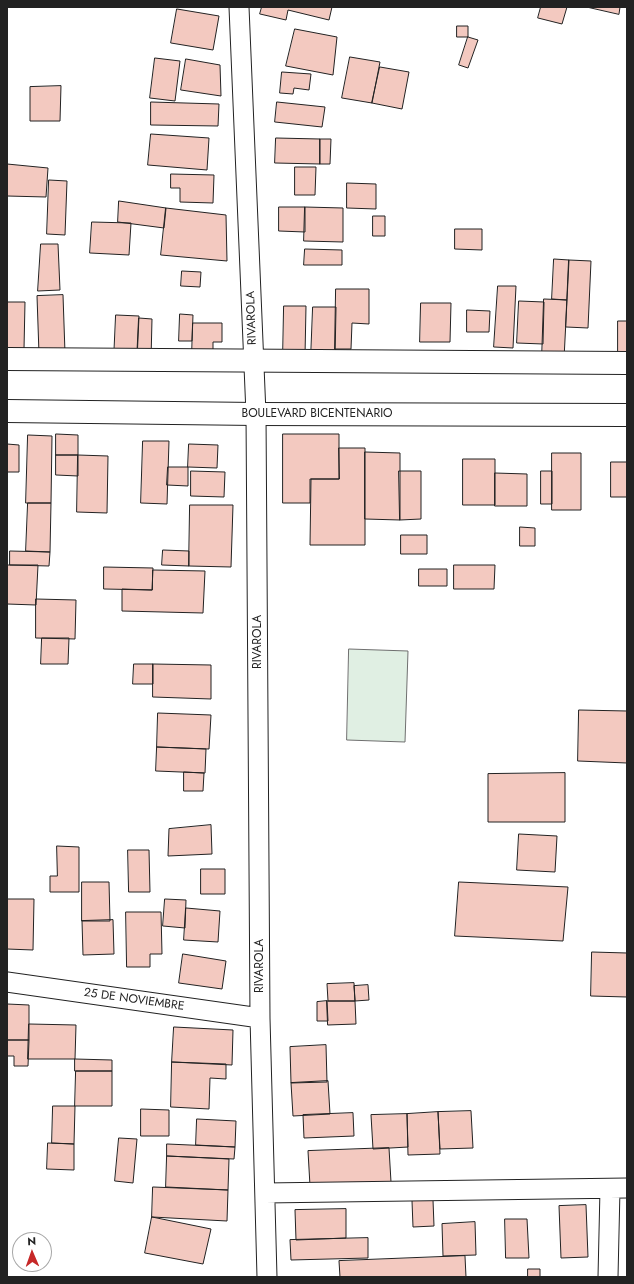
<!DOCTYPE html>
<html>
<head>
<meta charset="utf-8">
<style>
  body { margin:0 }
  #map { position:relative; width:634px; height:1284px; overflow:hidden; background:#fff; font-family:Jost,sans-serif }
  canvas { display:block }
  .frame { position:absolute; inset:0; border:8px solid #222; pointer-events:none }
  .north { position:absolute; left:12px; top:1232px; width:40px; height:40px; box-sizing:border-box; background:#fff; border:1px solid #a7a7a7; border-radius:50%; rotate:358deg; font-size:11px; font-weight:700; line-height:16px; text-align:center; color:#222 }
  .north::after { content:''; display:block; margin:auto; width:14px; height:18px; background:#c62828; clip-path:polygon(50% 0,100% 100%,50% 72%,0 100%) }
</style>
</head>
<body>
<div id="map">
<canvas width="634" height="1284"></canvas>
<div class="frame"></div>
<div class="north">N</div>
</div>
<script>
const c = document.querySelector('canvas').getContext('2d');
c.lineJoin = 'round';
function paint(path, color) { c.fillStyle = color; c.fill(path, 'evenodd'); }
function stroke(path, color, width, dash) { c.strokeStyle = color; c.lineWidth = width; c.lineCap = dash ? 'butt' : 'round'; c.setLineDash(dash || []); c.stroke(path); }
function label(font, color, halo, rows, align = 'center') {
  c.font = font + ' Jost,sans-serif'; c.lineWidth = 3; c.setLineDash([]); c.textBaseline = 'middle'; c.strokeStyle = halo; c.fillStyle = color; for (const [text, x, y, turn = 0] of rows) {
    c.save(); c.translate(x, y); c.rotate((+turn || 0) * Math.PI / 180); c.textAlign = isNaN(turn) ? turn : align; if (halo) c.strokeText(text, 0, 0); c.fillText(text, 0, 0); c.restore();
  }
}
const green = new Path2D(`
  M349 649 408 651 405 742 347 740Z`);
paint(green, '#e0efe3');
stroke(green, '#6f6f6f', 1);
const building = new Path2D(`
  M262 7H332L329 20 288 10 286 20 260 14Z
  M541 7H567L562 24 538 18Z
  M587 7H620L619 14Z
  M177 9 219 16 213 50 171 43Z
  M457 26H468V37H457Z
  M295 29 337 37 333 75 286 66Z
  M468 37 478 40 468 68 459 65Z
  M350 57 380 62 372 103 342 98Z
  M155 58 180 61 175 101 150 98Z
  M186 59 220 65 221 96 181 90Z
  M380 67 409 72 402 109 372 103Z
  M282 72 311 74 309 90 294 88 293 94 280 93Z
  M61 86 60 121H30V87Z
  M151 102 219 104 218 126 151 125Z
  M277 102 325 107 322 127 275 122Z
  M151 134 209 138 207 170 148 165Z
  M276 138 320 139V164L275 163Z
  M320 139H331L330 164H320Z
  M7 164 48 168 46 197 7 196Z
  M295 167H316L315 195H295Z
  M171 174 214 175 213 203 180 202V188H171Z
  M49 180 67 181 65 235 47 234Z
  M347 183 376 184V209L347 208Z
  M119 201 166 208 164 228 118 222Z
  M279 207H305V232L279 231Z
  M305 207 343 208V242L304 241Z
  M166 208 226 215 227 261 161 255Z
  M373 216H385V236H373Z
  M92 222 131 223 129 255 90 253Z
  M455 229H482V250L455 249Z
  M41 244H58L60 290 38 291Z
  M305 249 342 250V265H304Z
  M554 259 569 260 567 300 552 299Z
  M569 260 591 261 588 328 566 327Z
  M182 271 201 272 200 287 181 286Z
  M498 286H516L513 348 494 347Z
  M336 289H369V324L352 323 351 349H335Z
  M63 295 65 353 39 354 37 296Z
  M544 299 567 300 564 359 542 358Z
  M519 301 544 302 543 344 517 343Z
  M7 302H25L24 349H7Z
  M421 303H451L450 342H420Z
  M284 306H306L305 356H283Z
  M313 307H336L335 359 311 358Z
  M467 310 490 311 489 332H467Z
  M180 314 193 315 192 341H179Z
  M116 315 139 316 137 360 114 359Z
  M139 318 152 319 151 360H137Z
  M618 321H627V352H618Z
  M193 323H222V342H213V355H192Z
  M56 434 78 435V455H56Z
  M283 434H339V479H310V503H283Z
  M28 435 52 436 51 503H26Z
  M143 441H169L167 504 141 503Z
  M7 444 19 445V472H7Z
  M189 444 218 445 217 468 188 467Z
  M339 448H365V545H310L311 479H339Z
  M365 452 400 453V520L365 519Z
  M552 453H581V510H552Z
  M56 455H78V476L56 475Z
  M78 455 108 456 107 513 77 512Z
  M463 459H495V505H463Z
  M611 462H627V497H611Z
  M168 467H188V486L167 485Z
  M191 471 225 472 224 497 191 496Z
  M399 471H421V519L400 520Z
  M541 471H552V504H541Z
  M495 473 527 474V506H495Z
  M28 503H51L50 552 26 551Z
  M190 505H233L231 567 189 566Z
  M520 527 535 528V546H520Z
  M401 535H427V554H401Z
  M163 550 189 551V566L162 565Z
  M10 551 50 552 49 566 10 565Z
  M7 565H38L36 605 7 604Z
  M454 565H495L494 589H454Z
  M104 567 153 568 152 590 104 589Z
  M419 569H447V586H419Z
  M153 570 205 571 203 613 122 611V589L152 590Z
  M36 599 76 600 75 639 36 638Z
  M42 638H69L68 664H41Z
  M134 664H153V684H133Z
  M153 664 211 665V699L153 697Z
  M579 710 627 711V763L578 761Z
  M158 713 211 715 209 749 157 747Z
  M157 747 206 749 205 773 156 771Z
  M184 772 204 773 203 791H184Z
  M565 773V822H488V774Z
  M211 825 212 854 168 856 169 829Z
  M519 834 557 836 555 872 517 870Z
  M57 846 79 847V892H50V876H57Z
  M128 850H149L150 892H129Z
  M201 869H225V894H201Z
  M82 882H109L110 921H82Z
  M459 882 568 887 563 941 455 936Z
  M7 899H34L33 950 7 949Z
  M165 899 186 900 185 928 163 926Z
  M186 908 220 911 218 942 184 940Z
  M126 912H161L162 954H150V967H127Z
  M113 920 114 954 83 955 82 921Z
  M592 952 627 953V997L591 996Z
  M183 954 226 961 222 989 179 983Z
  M354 983 355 1001H328L327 984Z
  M368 985 369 1000 355 1001 354 986Z
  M327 1001 328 1021H317V1002Z
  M327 1001H355L356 1024 328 1025Z
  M7 1004 29 1005V1040H7Z
  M29 1024 76 1025 75 1059H28Z
  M174 1027 233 1030 232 1065 172 1062Z
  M7 1040H29L28 1066H14V1056H7Z
  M326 1045 327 1082 291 1083 290 1047Z
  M75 1059 112 1060V1071H75Z
  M172 1062 226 1064V1079L210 1078 209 1109 171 1107Z
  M76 1071H112V1106H75Z
  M328 1081 330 1114 293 1116 291 1083Z
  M53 1106H75L74 1144 52 1143Z
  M141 1109 169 1110V1136H141Z
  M471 1111 473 1148 440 1149 438 1112Z
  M438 1112 440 1154 408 1155 407 1114Z
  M353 1113 354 1136 304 1138 303 1115Z
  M407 1114 408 1147 373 1149 371 1115Z
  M197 1119 236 1121 235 1147 196 1145Z
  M119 1138 137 1139 133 1183 115 1181Z
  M48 1143 74 1144V1170L47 1169Z
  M167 1144 235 1147 234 1159 167 1156Z
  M389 1148 391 1182 310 1186 308 1151Z
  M167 1156 229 1159 228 1190 166 1187Z
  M153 1187 228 1190 227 1221 152 1217Z
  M433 1200 434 1226 413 1227 412 1201Z
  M586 1205 588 1257 561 1258 559 1206Z
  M346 1209V1238L296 1240 295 1210Z
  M152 1217 211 1229 203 1264 145 1253Z
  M505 1219H527L529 1258H506Z
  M475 1222 476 1255 443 1256 442 1224Z
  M368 1238V1258L291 1260 290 1240Z
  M465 1256 466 1277H340L339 1261Z
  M528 1269H540V1277H528Z`);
paint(building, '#f3c9c0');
stroke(building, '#222', 1);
const minor = new Path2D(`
  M239 7 256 414 260 1018 267 1277
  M7 982 260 1018
  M265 1193 627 1188
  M608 1277 610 1189`);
const tertiary = new Path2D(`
  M7 359 627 363
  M7 411 256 414 627 415`);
stroke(minor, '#222', 21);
stroke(tertiary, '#222', 24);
stroke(minor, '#fff', 19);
stroke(tertiary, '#fff', 22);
label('12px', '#222', '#fff', [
  ["RIVAROLA",252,318,-92],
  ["BOULEVARD BICENTENARIO",317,414],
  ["RIVAROLA",258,642,-90],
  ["RIVAROLA",260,966,-90],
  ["25 DE NOVIEMBRE",134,1000,8]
]);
</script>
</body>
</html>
